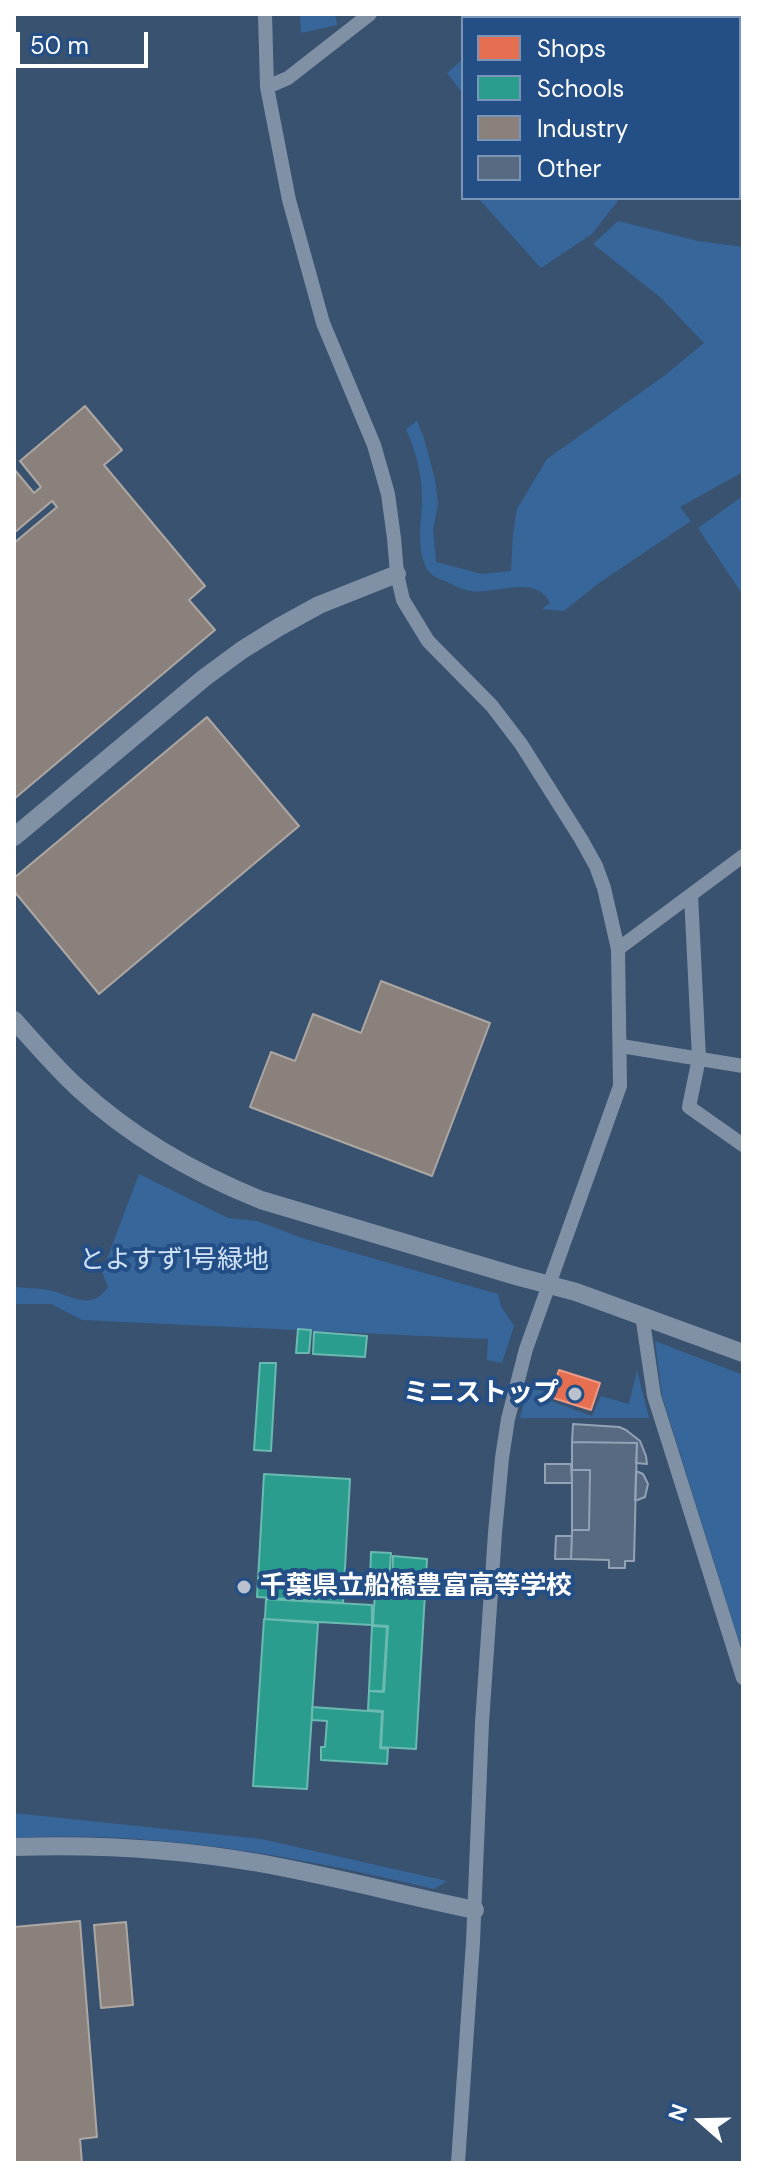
<!DOCTYPE html>
<html>
<head>
<meta charset="utf-8">
<style>
  body { margin:0 }
  #map { position:relative; width:757px; height:2177px; overflow:hidden; background:#395270; font-family:"DM Sans",sans-serif }
  canvas { display:block }
  .frame { position:absolute; inset:0; border:16px solid #fff; pointer-events:none }
  .legend { position:absolute; left:461px; top:16px; width:280px; height:184px; box-sizing:border-box; background:#234f86; border:2px solid #7b95b6; margin:0; padding:10px 14px; list-style:none; font-size:24px; color:#fff }
  .legend li { display:flex; align-items:center; gap:16px; height:40px }
  .legend b { width:40px; border:2px solid #7b95b6 }
  .north { position:absolute; left:661px; top:2081px; width:80px; height:80px; -webkit-text-stroke:6px #234f86; paint-order:stroke; rotate:290deg; font-size:22px; font-weight:700; line-height:32px; text-align:center; color:#fff }
  .north::after { content:''; display:block; margin:auto; width:28px; height:36px; background:#fff; clip-path:polygon(50% 0,100% 100%,50% 72%,0 100%) }
  .scale { position:absolute; left:16px; top:32px; width:132px; height:36px; box-sizing:border-box; border:4px solid #fff; border-top:0; padding-left:10px; font-size:24px; line-height:28px; white-space:nowrap; color:#fff; -webkit-text-stroke:6px #234f86; paint-order:stroke }
</style>
</head>
<body>
<div id="map">
<canvas width="757" height="2177"></canvas>
<div class="frame"></div>
<ul class="legend">
<li><b style="height:22px;background:#e76f51"></b>Shops</li>
<li><b style="height:22px;background:#2a9d8f"></b>Schools</li>
<li><b style="height:22px;background:#8a817c"></b>Industry</li>
<li><b style="height:22px;background:#576a82"></b>Other</li>
</ul>
<div class="north">N</div>
<div class="scale">50 m</div>
</div>
<script>
const c = document.querySelector('canvas').getContext('2d');
c.lineJoin = 'round';
function paint(path, color) { c.fillStyle = color; c.fill(path, 'evenodd'); }
function stroke(path, color, width, dash) { c.strokeStyle = color; c.lineWidth = width; c.lineCap = dash ? 'butt' : 'round'; c.setLineDash(dash || []); c.stroke(path); }
function label(font, color, halo, rows, align = 'center') {
  c.font = font + ' "DM Sans","Noto Sans JP",sans-serif'; c.lineWidth = 8; c.setLineDash([]); c.textBaseline = 'middle'; c.strokeStyle = halo; c.fillStyle = color; for (const [text, x, y, turn = 0] of rows) {
    c.save(); c.translate(x, y); c.rotate((+turn || 0) * Math.PI / 180); c.textAlign = isNaN(turn) ? turn : align; if (halo) c.strokeText(text, 0, 0); c.fillText(text, 0, 0); c.restore();
  }
}
paint(new Path2D(`
  M300 14H335L337 25 301 33Z
  M463 59V94L447 73Z
  M478 198H620L592 234 541 268Z
  M618 221 698 241 743 247V472L680 507 691 521 599 583 564 611 542 609 550 603C536 573 495 595 470 591 463 590 454 585 447 582 440 579 431 576 427 569 416 548 421 524 422 502 423 477 416 452 406 429L417 421 424 438 435 480 438 504 433 530 436 562 482 574 511 571 513 534 517 509 547 459 664 376 704 343 660 297 593 244Z
  M743 496V595L698 528Z
  M139 1174 228 1218 257 1221 305 1239 498 1294 501 1306 514 1326 502 1363 487 1360 488 1339 82 1320 51 1304H14V1287C25 1288 37 1288 48 1290 71 1294 90 1313 108 1287L102 1272Z
  M655 1341 743 1375V1654L662 1396Z
  M637 1370 649 1418H520L528 1386 549 1393 548 1400 592 1416 601 1396 629 1404Z
  M14 1813 261 1839 447 1881 434 1889C296 1856 156 1830 14 1838Z`), '#37669b');
const shops = new Path2D(`
  M559 1370 600 1383 591 1410 550 1397Z`);
paint(shops, '#e76f51');
stroke(shops, '#ee9a85', 2);
const schools = new Path2D(`
  M298 1329 311 1330 309 1353H296Z
  M314 1332 367 1336 365 1357 313 1354Z
  M260 1363H276L271 1451 254 1450Z
  M264 1474 350 1479 343 1603 257 1597Z
  M371 1552 391 1553 389 1583 370 1581Z
  M393 1556 427 1559 416 1749 381 1747 383 1711 368 1710 369 1691 384 1692 388 1626 373 1625 375 1591 392 1592Z
  M266 1599 372 1605V1625L265 1619Z
  M264 1619 318 1623 307 1789 253 1786Z
  M372 1626 387 1627 383 1691H369Z
  M312 1707 382 1712 380 1748 388 1749 387 1764 321 1760V1747H325L327 1721 312 1720Z`);
paint(schools, '#2a9d8f');
stroke(schools, '#6abab1', 2);
const industry = new Path2D(`
  M85 406 122 450 104 465 205 586 189 600 215 630 14 799V543L57 507 52 501 14 533V469L34 493 41 487 20 461Z
  M207 717 299 826 99 994 14 891V878Z
  M381 981 490 1023 432 1176 250 1107 271 1052 295 1061 313 1014 361 1033Z
  M80 1921 97 2137 80 2139 82 2163H14V1927Z
  M126 1922 133 2005 101 2008 94 1925Z`);
paint(industry, '#8a817c');
stroke(industry, '#ada7a3', 2);
const building = new Path2D(`
  M573 1424 619 1427 626 1430 640 1441 646 1456 647 1464 636 1463 637 1443 572 1442Z
  M572 1442 637 1443 634 1561H625V1568H609V1560L571 1559 572 1530H589L590 1470H572Z
  M545 1464H571L572 1483H545Z
  M572 1470H590L589 1530H572Z
  M636 1471 643 1474 648 1484 645 1497 635 1501Z
  M556 1536H572L571 1559H555Z`);
paint(building, '#576a82');
stroke(building, '#93a2b4', 2);
stroke(new Path2D(`
  M265 14 267 87 289 200 323 323 374 445 388 494 394 538 397 574 403 600 428 641 492 706 521 744 581 839 596 866 604 888 618 949 620 1086 526 1349 508 1419 502 1458 495 1533 482 1723 473 1942 458 2163
  M267 87 288 78 370 14
  M691 895 699 1058 689 1107 743 1145
  M618 949 743 856
  M621 1046 743 1066
  M642 1315 654 1396 743 1678`), '#8091a6', 14);
stroke(new Path2D(`
  M14 837 204 678 242 650 279 627 319 605 397 574
  M14 1020C35 1043 55 1067 78 1088 131 1137 194 1173 261 1200L516 1276 576 1292 743 1353
  M14 1847C96 1844 178 1849 259 1863 332 1876 403 1895 475 1910`), '#8091a6', 18);
for (const [x, y, r, color] of [
  [575,1394,8,"#bac2cd"],
  [244,1587,8,"#bac2cd"]
]) { const dot = new Path2D(); dot.arc(x, y, r, 0, 2 * Math.PI); c.fillStyle = color; c.fill(dot); stroke(dot, '#234f86', 3); }
label('26px', '#d1e3f7', '#234f86', [
  ["とよすず1号緑地",174,1261]
]);
label('bold 26px', '#fff', '#234f86', [
  ["ミニストップ",559,1394],
  ["千葉県立船橋豊富高等学校",260,1587,"left"]
], 'right');
</script>
</body>
</html>
